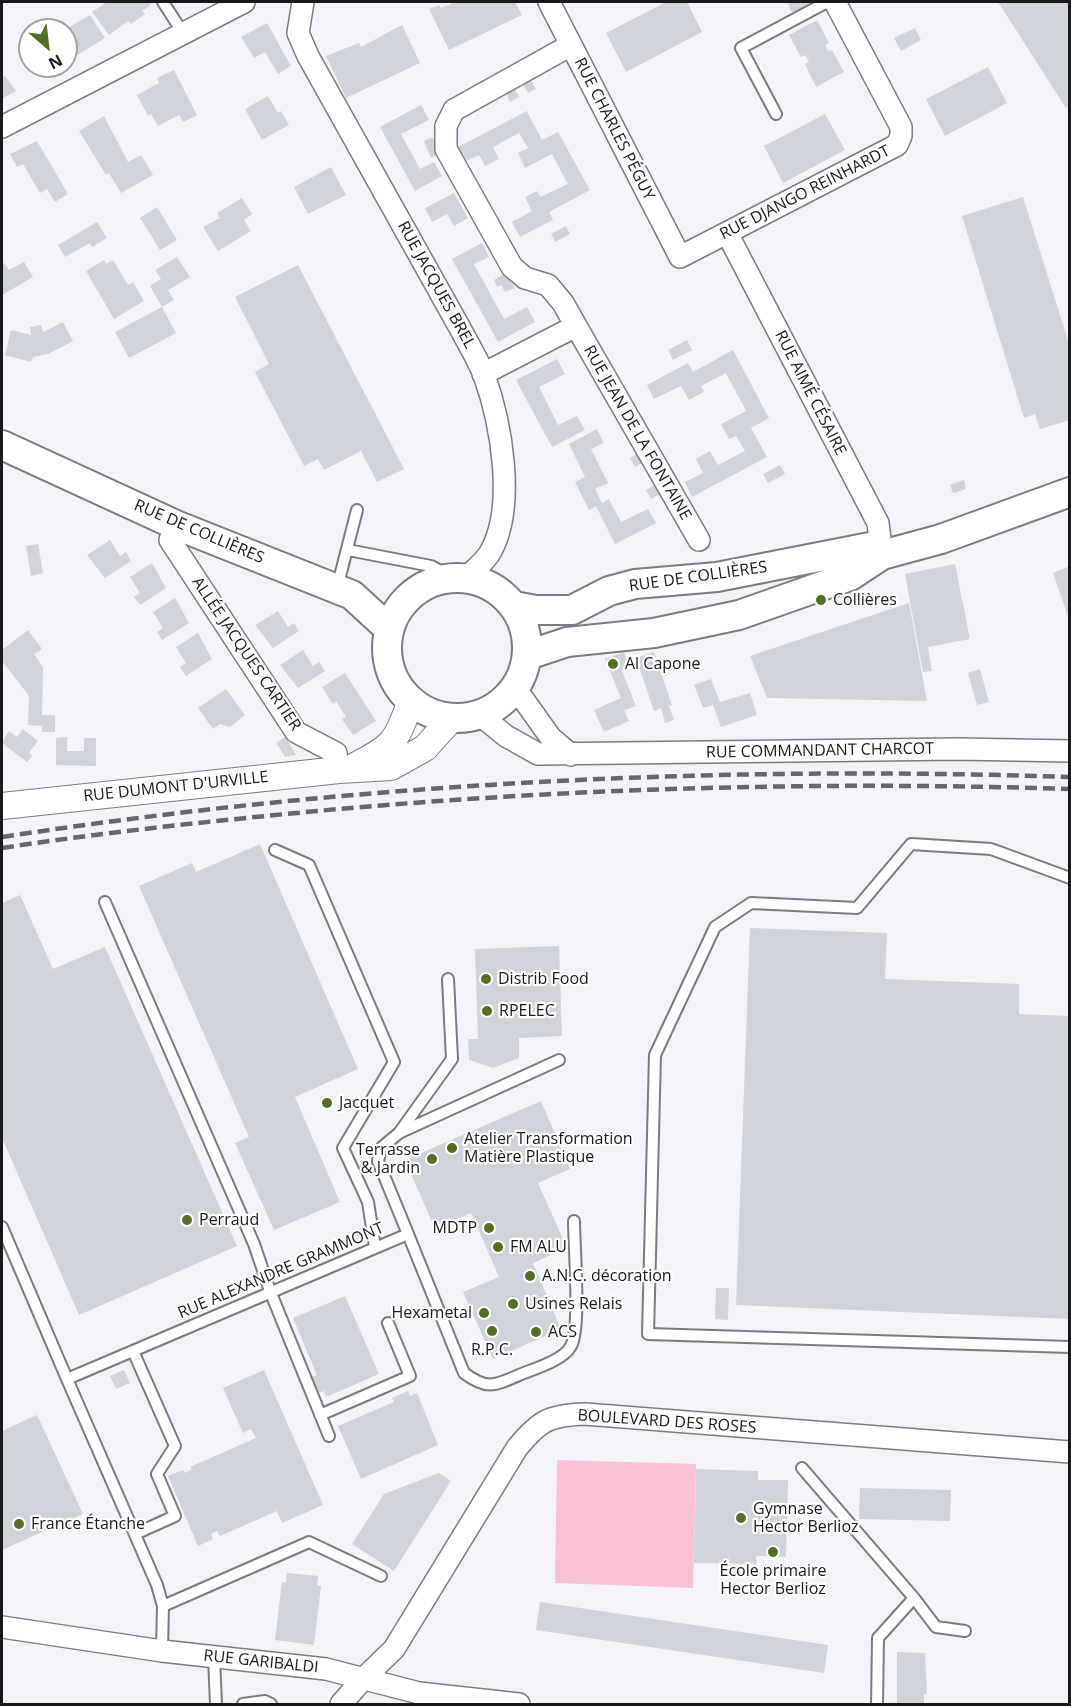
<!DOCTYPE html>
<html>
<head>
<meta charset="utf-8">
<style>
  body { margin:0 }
  #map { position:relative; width:1071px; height:1706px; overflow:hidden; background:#f4f3f9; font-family:"Open Sans",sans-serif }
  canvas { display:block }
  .frame { position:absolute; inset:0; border:3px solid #19181b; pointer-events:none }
  .north { position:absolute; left:18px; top:18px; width:60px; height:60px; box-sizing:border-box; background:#fff; border:2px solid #a3a3a4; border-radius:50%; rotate:152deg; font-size:16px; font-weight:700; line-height:24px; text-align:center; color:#19181b }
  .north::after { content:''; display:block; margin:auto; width:21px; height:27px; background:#526f24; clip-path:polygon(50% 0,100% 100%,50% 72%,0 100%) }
</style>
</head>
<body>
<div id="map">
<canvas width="1071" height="1706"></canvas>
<div class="frame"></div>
<div class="north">N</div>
</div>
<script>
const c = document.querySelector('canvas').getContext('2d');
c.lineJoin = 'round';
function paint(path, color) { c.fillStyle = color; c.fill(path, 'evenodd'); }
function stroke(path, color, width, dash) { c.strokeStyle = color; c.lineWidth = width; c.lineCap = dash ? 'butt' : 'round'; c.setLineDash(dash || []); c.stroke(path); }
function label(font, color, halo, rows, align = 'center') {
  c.font = font + ' "Open Sans",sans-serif'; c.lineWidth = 4.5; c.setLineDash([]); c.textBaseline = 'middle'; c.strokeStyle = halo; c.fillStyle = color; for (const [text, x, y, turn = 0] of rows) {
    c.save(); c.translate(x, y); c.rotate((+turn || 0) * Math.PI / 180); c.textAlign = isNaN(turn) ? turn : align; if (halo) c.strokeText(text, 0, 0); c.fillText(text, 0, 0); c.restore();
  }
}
paint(new Path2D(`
  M557 1460 696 1464 693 1588 555 1583Z`), '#f7c2d3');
paint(new Path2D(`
  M107 2H148L151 5 142 11 145 14 131 24 128 21 109 35 92 12Z
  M455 2H515L522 15 449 50 429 9 439 5 441 8Z
  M666 2H687L702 32 626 72 606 33Z
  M793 2H813L792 13 788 4Z
  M998 2H1070V106L1066 108Z
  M90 15 105 38 66 62V29Z
  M817 20 829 43 825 45 828 51 832 50 844 72 816 87 805 64 809 62 805 55 801 57 789 35Z
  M267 23 291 66 278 74 265 52 254 58 241 37Z
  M402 25 420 63 346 98 326 56 359 43 361 47Z
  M915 28 921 40 901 51 894 38Z
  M988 67 1007 103 945 136 926 99Z
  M174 70 197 115 183 122 179 115 158 126 151 114 148 116 137 95 159 83 157 78Z
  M5 76 16 91 2 99V77Z
  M531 80 536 89 528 93 523 84Z
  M514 88 519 97 510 102 506 93Z
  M268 96 278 113 281 111 289 125 262 140 245 109Z
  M421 105 429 120 401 134 420 169 434 162 442 176 415 191 380 127Z
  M527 111 542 140 558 132 590 190 549 212 553 220 520 237 512 222 532 211 525 197 537 191 540 197 568 184 552 154 525 168 518 153 528 148 519 133 493 147 499 159 485 166 479 155 466 161 458 147Z
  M825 114 845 150 783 183 764 146Z
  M104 116 128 162 141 155 153 175 121 193 109 173 106 175 79 131Z
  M431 138 435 139V146L439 154 431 158 424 141Z
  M37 141 68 194 55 202 47 189 40 193 23 164 17 167 10 154Z
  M331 167 346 195 308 214 294 187Z
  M454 193 468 218 454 226 447 214 432 222 425 208Z
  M1023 197 1070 347V420L1040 429 1035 414 1024 418 962 216Z
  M242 198 252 214 244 220 251 231 218 251 203 227 220 218 217 213Z
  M157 207 177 240 160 250 140 218Z
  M97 222 107 238 92 247 90 243 65 257 58 245Z
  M566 226 570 234 555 242 551 234Z
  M482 243 489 257 474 264 504 319 527 307 535 322 498 342 452 259Z
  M177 257 190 277 168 290 174 300 162 307 150 286 161 279 155 270Z
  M104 260 106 264 113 260 128 285 133 282 144 301 114 319 86 271Z
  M24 262 33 277 2 295V264L4 263 9 270Z
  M298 265 404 469 377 482 361 451 324 470 318 459 304 466 255 372 269 364 235 297Z
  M504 274 515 288 505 292 501 285 497 287 494 280Z
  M162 307 176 333 129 358 115 332Z
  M63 322 73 341 48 354 33 357 31 362 5 355 11 330 31 335 30 327 41 325 43 332Z
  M687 340 692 350 673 360 668 350Z
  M733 350 769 418 751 428 767 457 692 497 685 482 703 473 696 459 710 451 718 465 745 451 736 436 729 439 721 424 746 411 726 373 701 386 704 392 689 400 681 386 654 399 647 385 688 363 693 372Z
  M557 359 565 374 539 387 558 425 577 416 585 430 552 447 516 380Z
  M597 429 604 443 591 449 608 483 595 489 602 503 609 499 621 522 648 509 656 523 615 544 596 506 589 510 575 482 585 477 569 444Z
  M639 453 644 462 635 467 630 458Z
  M780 465 785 474 768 483 763 474Z
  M964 480 966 489 953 493 950 485Z
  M655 485 660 494 651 499 646 490Z
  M110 540 120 556 126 552 131 561 105 578 87 555Z
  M38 544 43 573 31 576 26 546Z
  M152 563 166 588 140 605 134 597 140 593 130 577Z
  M955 564 970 639 928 647 932 671 923 672 905 574Z
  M1070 566V619H1069L1053 573Z
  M175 598 189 623 162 640 157 632 163 628 153 612Z
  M909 603 927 701 767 698 750 656Z
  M278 611 288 627 294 623 299 631 273 648 255 625Z
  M28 630 42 649 34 654 43 667 42 715H55V732H42V726L28 725 29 696 2 661V650Z
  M198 633 212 659 186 676 180 667 186 663 176 647Z
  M303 650 313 666 319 662 325 671 298 688 280 665Z
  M624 652 630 668 622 671 636 706 624 710 629 721 604 732 594 710 621 698 605 659Z
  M654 652 672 705 669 706 674 720 665 723 661 708 654 711 636 658Z
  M980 669 989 702 977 705 968 673Z
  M345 673 376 721 353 735 342 719 346 717 336 701 333 704 322 687Z
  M711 679 720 702 750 693 757 715 721 727 713 705 703 708 694 685Z
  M226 689 245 715 230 727 220 724 213 729 198 708Z
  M23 729 38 741 29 753 32 756 27 762 2 743 9 731 17 737Z
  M67 737V751H84V738H96V766L56 765V738Z
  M285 737 296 755 285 757 276 743Z
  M260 844 358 1069 295 1097 340 1202 274 1230 235 1143 249 1137 139 886 192 863 196 872Z
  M20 895 53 969 105 947 237 1246 79 1315 2 1138V903Z
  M750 928 887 933 885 979 1019 984V1014L1070 1016V1319L736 1305Z
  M559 946 562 1036 519 1038V1058L493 1068 469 1060 468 1039H478L475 949Z
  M541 1101 570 1169 538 1183 567 1248 533 1263 561 1329 493 1359 463 1292 499 1277 479 1231 471 1213 435 1229 405 1160Z
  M716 1288H729L728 1320 715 1319Z
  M345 1296 379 1374 326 1397 324 1391 318 1393 311 1377 317 1375 293 1318Z
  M124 1370 130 1383 116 1389 110 1376Z
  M264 1370 323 1505 282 1523 277 1511 220 1536 217 1531 211 1534 213 1539 198 1546 168 1476 183 1470 184 1473 192 1469 190 1467 256 1438 251 1429 243 1433 223 1388Z
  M408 1391 410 1396 417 1393 438 1445 361 1479 338 1426 394 1402 392 1398Z
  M37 1415 83 1514 2 1550V1431Z
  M696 1469 758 1471V1480H788L786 1557 756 1556 757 1564 694 1563Z
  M439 1473 451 1481 394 1571 352 1544 384 1494Z
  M860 1488 951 1490 950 1521 859 1519Z
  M287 1573 318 1576 317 1586H321L314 1645 275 1640 282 1582 286 1583Z
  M540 1602 828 1645 824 1673 536 1630Z
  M897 1652 925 1653 927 1694H924V1704H897Z`), '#d0d3d9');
const service = new Path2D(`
  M163 2 183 33
  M776 114 741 48 827 2
  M348 550 431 566 453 578
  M337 588 357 510
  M275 850 309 865 394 1062 343 1148 368 1202 375 1247
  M1070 878 991 849 911 844 857 908 751 903 715 927 655 1055 648 1334 1070 1347
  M105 902 254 1244 270 1291 329 1436
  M399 1133 452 1059 448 979
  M2 1227 67 1379
  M408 1234 378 1161 381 1148 399 1133 559 1060
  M133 1351 175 1446 157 1474 175 1516 135 1534
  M320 1415 410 1376 388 1323
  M802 1468 914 1598 878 1638 877 1704
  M914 1598 936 1627 965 1631
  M163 1606 309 1542 381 1576
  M162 1651 163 1606 157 1585 67 1379 408 1234 464 1373C487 1390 494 1386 519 1375 533 1369 563 1361 571 1346 581 1328 574 1246 574 1221
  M214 1657 216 1704
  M243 1704 265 1701 271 1704`);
const minor = new Path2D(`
  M303 2 298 33 308 56 461 330C469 345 478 360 484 375 501 422 516 505 491 551 486 561 474 570 466 578
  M549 2 680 257 897 145 901 136V127L835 2
  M571 45 454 110 446 126V149L512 267 525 278 548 285 563 303 576 326
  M2 127 244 2
  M727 233 878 523 882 555
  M483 374 576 326 699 540
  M176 525 170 540 296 732 336 753 339 770
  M516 689 551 738 571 755
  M480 715 506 736 538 754 958 749 1070 751
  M2 1627 162 1651 326 1669 419 1693 519 1704
  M341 1704 363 1679 394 1649 517 1448C539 1421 549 1415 585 1414L1070 1452`);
const tertiary = new Path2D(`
  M355 766C395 745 395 743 411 701
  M2 806 339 770 391 767 425 748 452 718`);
const secondary = new Path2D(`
  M2 445 176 525 352 595 389 629
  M387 648a70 70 0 1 1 140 0a70 70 0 1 1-140 0Z
  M514 606 536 610H572L609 591 635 584 717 577 870 547 882 555
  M528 655 567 642 654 633 739 615 850 576 882 555 941 539 1070 492`);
stroke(service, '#7c7b81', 14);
stroke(minor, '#7c7b81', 24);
stroke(tertiary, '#7c7b81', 28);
stroke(secondary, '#7c7b81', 32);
stroke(service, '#fff', 10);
stroke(minor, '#fff', 21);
stroke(tertiary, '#fff', 26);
stroke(secondary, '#fff', 28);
stroke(new Path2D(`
  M2 837C354 783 713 765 1070 777
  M2 848C106 832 212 821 317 811 567 788 818 781 1070 789`), '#67666a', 4.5, [12, 6]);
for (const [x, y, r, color] of [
  [821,600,6,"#526f24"],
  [613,664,6,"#526f24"],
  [486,979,6,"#526f24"],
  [487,1011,6,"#526f24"],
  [327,1103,6,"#526f24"],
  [452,1148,6,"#526f24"],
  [432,1159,6,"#526f24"],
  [187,1220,6,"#526f24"],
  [489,1228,6,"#526f24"],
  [498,1247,6,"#526f24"],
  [530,1276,6,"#526f24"],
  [513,1304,6,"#526f24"],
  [484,1313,6,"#526f24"],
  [492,1331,6,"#526f24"],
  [536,1332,6,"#526f24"],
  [741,1518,6,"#526f24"],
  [19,1524,6,"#526f24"],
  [773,1552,6,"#526f24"]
]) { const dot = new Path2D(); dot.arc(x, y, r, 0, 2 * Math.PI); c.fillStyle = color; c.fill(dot); stroke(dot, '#fff', 2); }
label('16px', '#19181b', '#fff', [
  ["RUE CHARLES PÉGUY",614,129,63],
  ["RUE DJANGO REINHARDT",805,193,-27],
  ["RUE JACQUES BREL",436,285,61],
  ["RUE AIMÉ CÉSAIRE",810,393,63],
  ["RUE JEAN DE LA FONTAINE",637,433,60],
  ["RUE DE COLLIÈRES",199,532,23],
  ["RUE DE COLLIÈRES",698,577,-8],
  ["ALLÉE JACQUES CARTIER",246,654,56],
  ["RUE COMMANDANT CHARCOT",820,751,-1],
  ["RUE DUMONT D'URVILLE",176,787,-6],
  ["RUE ALEXANDRE GRAMMONT",281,1271,-23],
  ["BOULEVARD DES ROSES",667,1422,4],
  ["RUE GARIBALDI",261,1662,6]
]);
label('16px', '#19181b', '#fff', [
  ["Collières",833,600],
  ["Al Capone",625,664],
  ["Distrib Food",498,979],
  ["RPELEC",499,1011],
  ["Jacquet",339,1103],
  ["Atelier Transformation",464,1139],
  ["Matière Plastique",464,1157],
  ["Terrasse",420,1150,"right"],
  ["& Jardin",420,1168,"right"],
  ["Perraud",199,1220],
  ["MDTP",477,1228,"right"],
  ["FM ALU",510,1247],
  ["A.N.C. décoration",542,1276],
  ["Usines Relais",525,1304],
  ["Hexametal",472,1313,"right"],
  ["ACS",548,1332],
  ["R.P.C.",492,1350,"center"],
  ["Gymnase",753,1509],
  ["Hector Berlioz",753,1527],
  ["France Étanche",31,1524],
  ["École primaire",773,1571,"center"],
  ["Hector Berlioz",773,1589,"center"]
], 'left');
</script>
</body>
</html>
